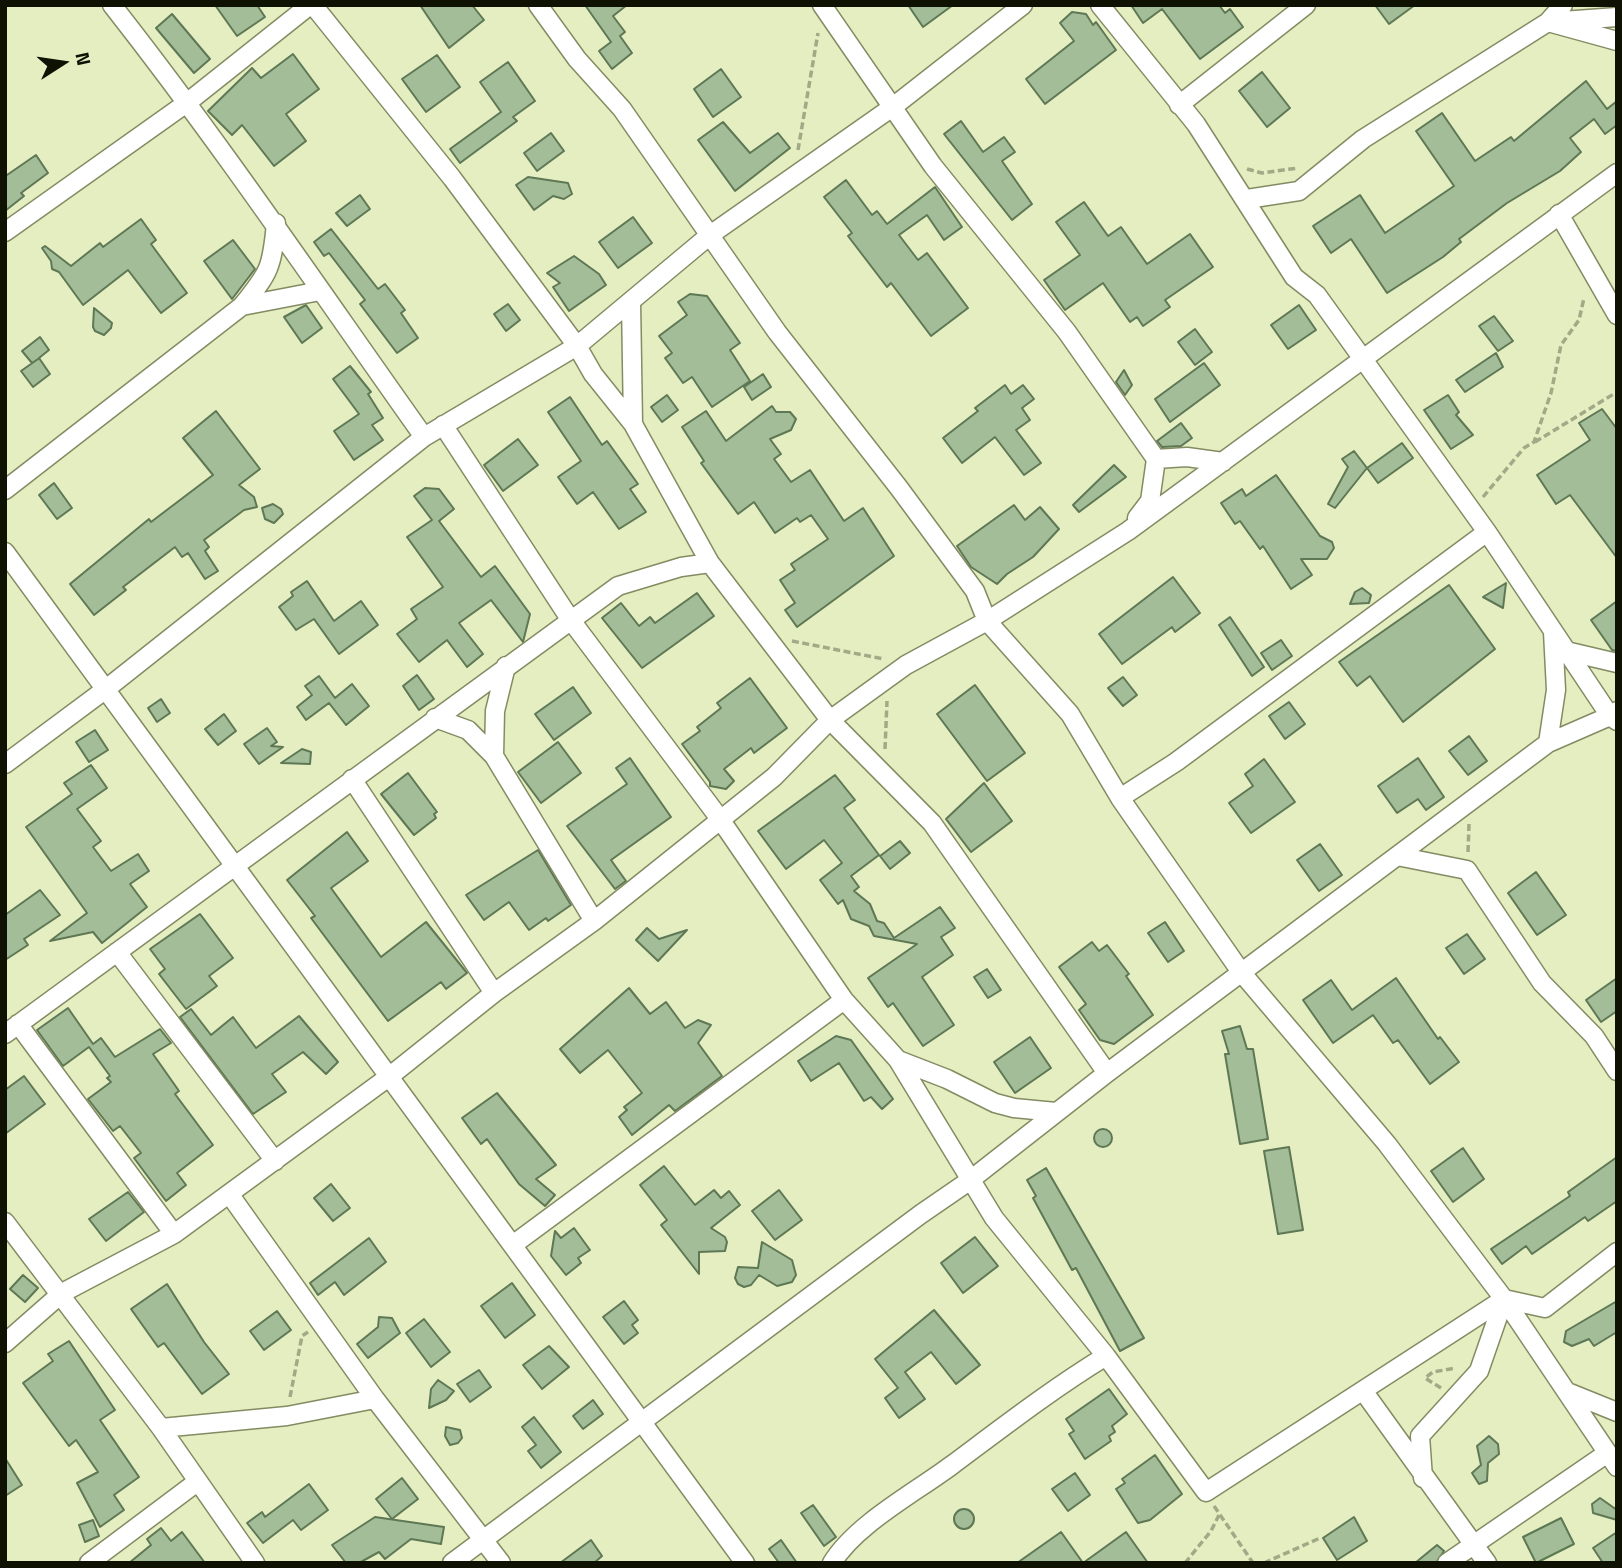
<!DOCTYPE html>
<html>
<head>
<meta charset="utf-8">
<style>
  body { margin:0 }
  #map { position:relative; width:1622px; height:1568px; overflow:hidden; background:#e5eec1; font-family:"Titillium Web",sans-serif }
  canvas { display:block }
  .frame { position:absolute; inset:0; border:7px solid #0f1203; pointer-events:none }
  .north { position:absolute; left:28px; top:28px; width:70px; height:70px; -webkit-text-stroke:5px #e5eec1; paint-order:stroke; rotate:78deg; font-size:19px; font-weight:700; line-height:28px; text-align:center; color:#0f1203 }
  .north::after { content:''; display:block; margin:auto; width:24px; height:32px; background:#0f1203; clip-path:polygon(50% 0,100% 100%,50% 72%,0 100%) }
</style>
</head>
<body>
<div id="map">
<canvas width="1622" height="1568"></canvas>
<div class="frame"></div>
<div class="north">N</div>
</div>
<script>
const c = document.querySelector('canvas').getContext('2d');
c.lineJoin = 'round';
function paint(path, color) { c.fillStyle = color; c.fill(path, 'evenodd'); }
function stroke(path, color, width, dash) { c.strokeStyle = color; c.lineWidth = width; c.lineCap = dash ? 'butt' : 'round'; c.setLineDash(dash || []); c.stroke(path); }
const building = new Path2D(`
  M215 5H257L265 17 237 36Z
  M420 5H472L484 20 449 48Z
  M585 5H627L613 16 625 32 620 36 632 53 612 69 599 51 611 42Z
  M908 5H953L923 27Z
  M1131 5H1219L1225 13 1230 9 1243 27 1200 59 1162 9 1143 23Z
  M1375 5H1415L1389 24Z
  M1072 12 1086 14 1093 25 1096 22 1116 50 1045 104 1026 79 1074 41 1060 23Z
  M172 14 210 59 194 73 156 28Z
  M293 54 319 89 286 114 306 141 274 166 242 125 232 135 208 111 252 68 261 78Z
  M437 55 460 87 426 112 402 79Z
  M508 62 535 101 513 117 517 121 460 163 450 149 501 112 480 82Z
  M721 69 741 97 713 117 694 89Z
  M1262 72 1290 108 1267 127 1239 91Z
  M1586 81 1607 109 1617 101V125L1605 134 1594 119 1570 138 1581 152 1560 171 1507 203 1459 239 1461 242 1443 257 1387 293 1351 239 1331 253 1313 226 1360 195 1385 233 1454 186 1416 131 1442 113 1475 161 1511 137 1514 141Z
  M961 121 983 152 1004 137 1015 152 1002 161 1032 204 1012 220 944 134Z
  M723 122 750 153 778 133 790 148 735 191 698 140Z
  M551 133 564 151 537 171 524 153Z
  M36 155 48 173 21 193 24 196 5 211V172L7 175Z
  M528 177 568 183 572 194 564 199 553 196 534 210 516 185Z
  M846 180 872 215 877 211 887 224 935 187 962 227 944 240 927 215 899 235 918 260 927 253 968 308 931 336 891 283 887 287 848 236 852 233 824 197Z
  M360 195 370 209 347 226 336 213Z
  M1084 202 1108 236 1121 227 1147 264 1190 234 1213 267 1165 300 1170 307 1143 326 1137 317 1130 322 1103 283 1065 310 1044 280 1080 255 1056 222Z
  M633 217 652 243 618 268 599 242Z
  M141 219 156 240 151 244 187 293 161 313 128 270 83 305 59 272 52 269 51 261 42 248 45 246 71 266 100 243 103 247Z
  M331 229 378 289 385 284 405 310 401 313 418 338 397 353 360 304 365 300 329 253 324 256 314 242Z
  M233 240 255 269 232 299 204 261Z
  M574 256 599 274 606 285 569 311 553 287 560 283 547 273Z
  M690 294 707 296 740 343 730 350 750 381 712 407 692 377 683 383 665 358 672 353 659 336 687 315 678 302Z
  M508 304 520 320 506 331 494 314Z
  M306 305 322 328 302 343 284 317Z
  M1299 305 1316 330 1288 349 1271 325Z
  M94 308 112 323 111 328 104 335 95 331 93 327Z
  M1494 316 1513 341 1498 351 1479 326Z
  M1195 329 1212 352 1195 365 1178 342Z
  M40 337 49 350 39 358 50 374 33 387 21 371 38 359 32 363 22 351Z
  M1496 353 1503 367 1465 392 1456 380Z
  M1204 363 1220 385 1170 422 1155 399Z
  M350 366 371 392 368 394 383 418 372 425 383 440 354 460 334 431 359 414 333 379Z
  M1124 370 1132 385 1125 395 1116 382Z
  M763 374 771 387 752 400 744 387Z
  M1005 385 1011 394 1023 385 1034 399 1022 408 1030 420 1016 430 1041 463 1024 475 995 437 962 463 943 438 978 411 975 408Z
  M667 395 678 410 662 422 651 407Z
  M1448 395 1459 412 1456 415 1473 435 1451 449 1424 410Z
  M570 397 602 445 607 441 638 484 630 489 646 512 619 529 593 492 577 504 558 477 581 461 548 412Z
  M772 406 776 412H790L796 419 791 430 770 439 781 454 774 459 791 482 810 470 844 521 863 508 894 556 797 627 785 610 795 603 780 580 795 570 791 564 828 539 811 515 800 522 797 518 775 533 754 502 738 514 701 463 704 461 682 427 706 411 726 441Z
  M1602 409 1617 429V558L1570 495 1556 504 1537 475 1590 440 1579 423Z
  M216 411 260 469 239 485 254 497 257 507 244 510 204 540 209 547 205 551 218 571 205 579 188 553 182 557 175 547 123 587 126 590 94 615 70 584 149 519 151 522 213 475 183 438Z
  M1181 423 1192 438 1181 446 1162 447 1157 441Z
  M518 439 538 465 503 491 484 465Z
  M1402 443 1413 458 1378 483 1367 468Z
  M1354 451 1367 468 1335 508 1328 504 1348 467 1342 459Z
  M1114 465 1126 477 1079 512 1073 505Z
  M1276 475 1320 536 1332 542 1334 548 1327 559H1301L1312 575 1291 589 1263 546 1260 549 1240 521 1235 524 1221 503 1242 489 1246 496Z
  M54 483 72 508 57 519 39 495Z
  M425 488 439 489 454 509 439 521 481 577 495 566 530 614 523 642 491 600 459 623 483 654 467 667 447 640 419 662 397 634 417 619 411 609 443 587 407 537 432 520 414 496Z
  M273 504 281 509 283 514 274 523 265 519 262 508Z
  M1014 505 1025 520 1040 507 1059 529 1033 557 1007 574 997 584 971 567 957 546Z
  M1173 577 1200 613 1175 632 1172 627 1122 664 1099 634Z
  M307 581 334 621 361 601 378 625 339 654 314 619 296 630 279 607 293 596 291 592Z
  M1506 583 1503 608 1483 597Z
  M1449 585 1495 649 1403 722 1370 676 1357 686 1339 662Z
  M1362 588 1371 595 1369 603 1350 604 1355 592Z
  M697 593 714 616 642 668 602 618 621 603 639 626 650 617 655 623Z
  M1617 601V651L1612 650 1591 620Z
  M1230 617 1264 667 1252 676 1219 625Z
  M1281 640 1292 656 1272 670 1261 653Z
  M417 675 434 699 419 710 403 686Z
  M319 676 335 698 352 684 369 706 346 725 329 703 306 720 297 707 312 695 305 686Z
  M1123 677 1137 695 1123 706 1108 688Z
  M750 678 787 728 754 753 751 748 724 769 734 781 726 789 710 786V782L682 744 700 731 697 727 721 708 717 703Z
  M975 685 1025 753 987 781 937 714Z
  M573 687 591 713 554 740 535 714Z
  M161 699 170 713 157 722 148 708Z
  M1289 702 1305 724 1285 739 1269 716Z
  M224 714 236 731 218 745 205 729Z
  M267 728 277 742 271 746 283 747 259 764 244 744Z
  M95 730 108 750 89 762 76 742Z
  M1469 736 1487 761 1468 775 1449 751Z
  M558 742 581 773 541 803 518 772Z
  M302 749 311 752 310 764 281 763Z
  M630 758 671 817 611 860 626 881 615 889 567 826 627 784 616 768Z
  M1418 758 1444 797 1426 810 1418 799 1397 813 1378 786Z
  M1264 759 1295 802 1251 833 1229 803 1253 786 1245 774Z
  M91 765 107 788 77 809 101 841 93 847 111 871 138 854 149 871 130 884 147 907 102 943 93 932 50 941 87 913 26 827 72 794 64 783Z
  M408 773 437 812 434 814 436 818 414 835 381 794Z
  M835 775 855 800 844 808 879 855 851 876 859 887 854 891 870 904 877 921 884 923 894 938 940 907 955 928 941 937 953 955 922 977 954 1025 923 1046 893 1003 888 1007 868 978 917 944 874 936 869 926 851 919 843 900 838 904 820 880 842 863 824 840 786 869 758 831Z
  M984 783 1012 821 971 852 946 819Z
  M347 832 368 861 331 888 381 957 426 922 467 973 446 989 441 982 388 1021 311 918 315 916 287 880Z
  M900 841 910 853 890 869 880 856Z
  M1320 844 1342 875 1319 891 1297 860Z
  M538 850 571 905 548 921 546 918 529 930 509 902 484 920 466 895Z
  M1536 872 1566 915 1537 935 1508 893Z
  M40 890 60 915 24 939 28 945 5 960V915Z
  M200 914 233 958 209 976 217 986 186 1009 159 974 165 969 150 949Z
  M1165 922 1184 951 1168 962 1148 933Z
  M647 928 659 939 687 930 658 961 636 940Z
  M1467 934 1485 959 1464 974 1446 948Z
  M1092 942 1099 951 1107 945 1129 974 1126 976 1153 1015 1114 1044 1100 1040 1079 1010 1086 1004 1059 967Z
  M987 969 1001 990 988 998 974 977Z
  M1396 978 1438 1039 1440 1037 1459 1062 1430 1084 1398 1040 1393 1043 1373 1015 1333 1043 1303 1000 1331 980 1352 1010Z
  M1617 978V1011L1601 1022 1586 1000Z
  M629 988 650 1014 666 1002 685 1028 698 1020 711 1025 698 1043 722 1076 675 1111 669 1105 632 1135 619 1117 627 1110 624 1107 642 1093 608 1050 580 1073 560 1049Z
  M68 1008 93 1044 101 1038 115 1057 160 1029 171 1043 153 1054 179 1091 175 1094 213 1145 177 1173 186 1185 166 1201 134 1158 141 1153 120 1126 113 1131 88 1099 111 1082 107 1078 110 1076 89 1047 63 1066 37 1030Z
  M191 1009 211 1035 233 1017 256 1048 299 1016 338 1062 326 1074 303 1052 272 1074 286 1092 253 1114 180 1017Z
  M1240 1026 1247 1049H1253L1268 1139 1240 1144 1225 1054H1229L1222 1031Z
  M836 1036 851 1040 893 1099 882 1109 871 1097 864 1101 839 1063 811 1081 798 1061Z
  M1030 1037 1051 1068 1015 1093 994 1062Z
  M24 1076 45 1104 5 1134V1090Z
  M497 1093 556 1165 536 1179 555 1195 545 1206 519 1184 487 1139 481 1144 462 1118Z
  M1094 1138a9 9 0 1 1 18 0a9 9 0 1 1-18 0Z
  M1289 1147 1303 1230 1278 1234 1264 1151Z
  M1463 1148 1484 1179 1453 1202 1431 1171Z
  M1617 1157V1201L1588 1221 1585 1217 1532 1254 1526 1246 1502 1264 1491 1249 1570 1196 1568 1192Z
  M664 1166 695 1205 714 1190 721 1198 729 1191 740 1205 711 1228 725 1237 727 1242 725 1251 699 1252V1274L661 1225 667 1220 640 1185Z
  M1046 1168 1144 1338 1120 1351 1076 1268 1072 1270 1033 1198 1036 1196 1027 1180Z
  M331 1184 350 1208 333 1221 314 1198Z
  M779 1190 802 1220 775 1240 752 1211Z
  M128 1192 144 1212 106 1241 89 1219Z
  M574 1228 590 1250 578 1258 581 1263 566 1275 551 1256 555 1231 561 1238Z
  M975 1237 998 1266 963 1293 941 1263Z
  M369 1238 386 1262 344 1295 335 1282 318 1295 310 1283Z
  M762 1242 792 1260 796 1275 792 1282 777 1286 759 1275 751 1285 744 1287 738 1284 735 1278 738 1267 758 1268Z
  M23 1275 38 1288 25 1302 10 1289Z
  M512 1283 535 1315 505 1338 481 1306Z
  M167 1284 204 1342 229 1374 202 1394 164 1343 158 1347 131 1309Z
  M624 1301 638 1320 632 1325 638 1333 624 1344 603 1317Z
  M1617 1301V1332L1594 1346 1589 1339 1572 1346 1564 1342 1566 1331Z
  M934 1310 980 1365 956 1384 931 1352 905 1372 925 1399 899 1418 885 1398 898 1388 875 1359Z
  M277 1311 291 1330 264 1350 250 1331Z
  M379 1317 392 1318 400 1333 368 1358 357 1344 378 1327Z
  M424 1319 450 1352 431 1367 406 1333Z
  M69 1341 115 1410 100 1420 139 1477 114 1495 124 1510 100 1527 77 1483 98 1472 76 1440 69 1446 23 1383 53 1361 48 1354Z
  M549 1346 569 1367 542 1389 523 1365Z
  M479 1370 491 1387 470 1402 457 1384Z
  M438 1380 454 1391 446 1400 429 1408 431 1389Z
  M1109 1389 1127 1414 1112 1426 1115 1432 1109 1436 1111 1441 1085 1459 1069 1434 1074 1431 1066 1419Z
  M593 1400 603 1414 583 1429 573 1416Z
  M534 1417 561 1452 541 1468 528 1451 536 1445 522 1427Z
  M446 1427 460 1430 462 1438 458 1443 450 1445 445 1436Z
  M1489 1436 1498 1444 1499 1454 1488 1463 1487 1481 1479 1484 1472 1473 1481 1465 1477 1446Z
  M1155 1455 1182 1494 1150 1520 1138 1523 1116 1489 1125 1483 1122 1479Z
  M5 1458 22 1485 5 1496Z
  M1075 1473 1090 1495 1068 1511 1052 1489Z
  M402 1478 418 1499 392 1519 376 1499Z
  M309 1484 328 1510 301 1530 293 1520 263 1543 247 1523 262 1512 265 1517Z
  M1600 1498 1617 1510V1520L1593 1513 1592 1504Z
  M813 1505 836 1537 824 1546 801 1513Z
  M954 1519a10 10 0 1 1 20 0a10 10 0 1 1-20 0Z
  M375 1517 444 1527 441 1544 411 1539 385 1559 379 1552 359 1563H346L332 1545Z
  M1354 1517 1367 1541 1337 1560 1323 1538Z
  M1561 1518 1574 1544 1536 1563 1523 1537Z
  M93 1520 99 1536 85 1542 79 1525Z
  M161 1528 171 1541 182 1532 205 1563H129L151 1545 147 1539Z
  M1061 1532 1083 1563 1126 1532 1148 1563H1017Z
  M1617 1532V1563H1603L1593 1548Z
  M591 1540 602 1556 594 1563H560Z
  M781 1540 797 1563H779L769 1549Z
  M1437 1545 1444 1551 1436 1563H1415Z`);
paint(building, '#a2bd98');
stroke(building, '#5e7754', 2);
const minor = new Path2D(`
  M112 5C222 145 321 292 424 437
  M313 5 452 178 577 346 593 374 633 424
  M538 5 577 59 622 109 777 332 899 488 975 591 987 621 1070 714 1120 798 1241 972 1387 1144 1504 1299 1617 1467
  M822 5 933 166 1067 332 1156 459 1187 457 1223 462
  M1100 5 1196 124 1294 277 1317 295 1487 532 1610 716 1617 721
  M1563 5 1548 22 1617 41
  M1179 105 1306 5
  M1247 199 1299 191 1363 139 1548 22 1617 17
  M1559 214 1617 315
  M5 232 188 102 310 5
  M631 301 633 424 710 563 830 720 932 823 1107 1073
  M242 306 320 291
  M443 425 570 619 720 819 844 1000 898 1060 994 1218 1106 1356 1206 1492 1504 1299 1545 1308 1617 1252
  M5 490 242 306C270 272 272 267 276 223
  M1137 518 1150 501 1156 459
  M5 552 745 1563
  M1566 651 1617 663
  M435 718 468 730 494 756 594 921
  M1548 743 1556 690 1553 632
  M494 756 495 711 506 666
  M5 764 106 689 424 437 577 346 710 235 894 106 1023 5
  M352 779 494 993
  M1120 798 1176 762 1487 532
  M1397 856 1467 870 1542 983 1594 1036 1617 1071
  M117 952 275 1161
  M18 1024 174 1234
  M5 1034 618 586 681 567 710 563
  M898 1060 947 1079 995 1103 1014 1108 1056 1112
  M230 1195 375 1399 501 1563
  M5 1222 161 1428 255 1563
  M514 1244 844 1000
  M5 1343 62 1293 174 1234 390 1076 494 993 594 921 774 777 830 720 906 665 987 621 1128 531 1617 173
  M1364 1392 1487 1563
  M1570 1393 1617 1412
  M161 1428 287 1416 375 1399
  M1423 1478 1420 1436 1479 1371 1504 1299
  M89 1563 197 1482
  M452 1563 921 1214 969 1181 1107 1073 1548 743 1610 716 1617 711
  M832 1563C856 1524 916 1492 952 1465 1003 1427 1052 1389 1106 1356
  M1447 1563 1606 1454`);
stroke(minor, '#838b62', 21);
stroke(new Path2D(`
  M798 150 818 33
  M1247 169 1262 173 1298 168
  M1535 442 1617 392
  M1483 497 1524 448 1534 442 1551 393 1561 345 1579 320 1584 298
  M792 641 884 659
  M885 749 887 701
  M1468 852 1469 824
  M1441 1388 1425 1378 1433 1372 1456 1368
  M290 1397 302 1336 308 1332
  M1214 1506 1253 1563
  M1185 1563 1211 1531 1219 1515
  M1264 1563 1320 1538`), '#a2a986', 3.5, [7, 3.5]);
stroke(minor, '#fff', 18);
</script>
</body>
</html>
